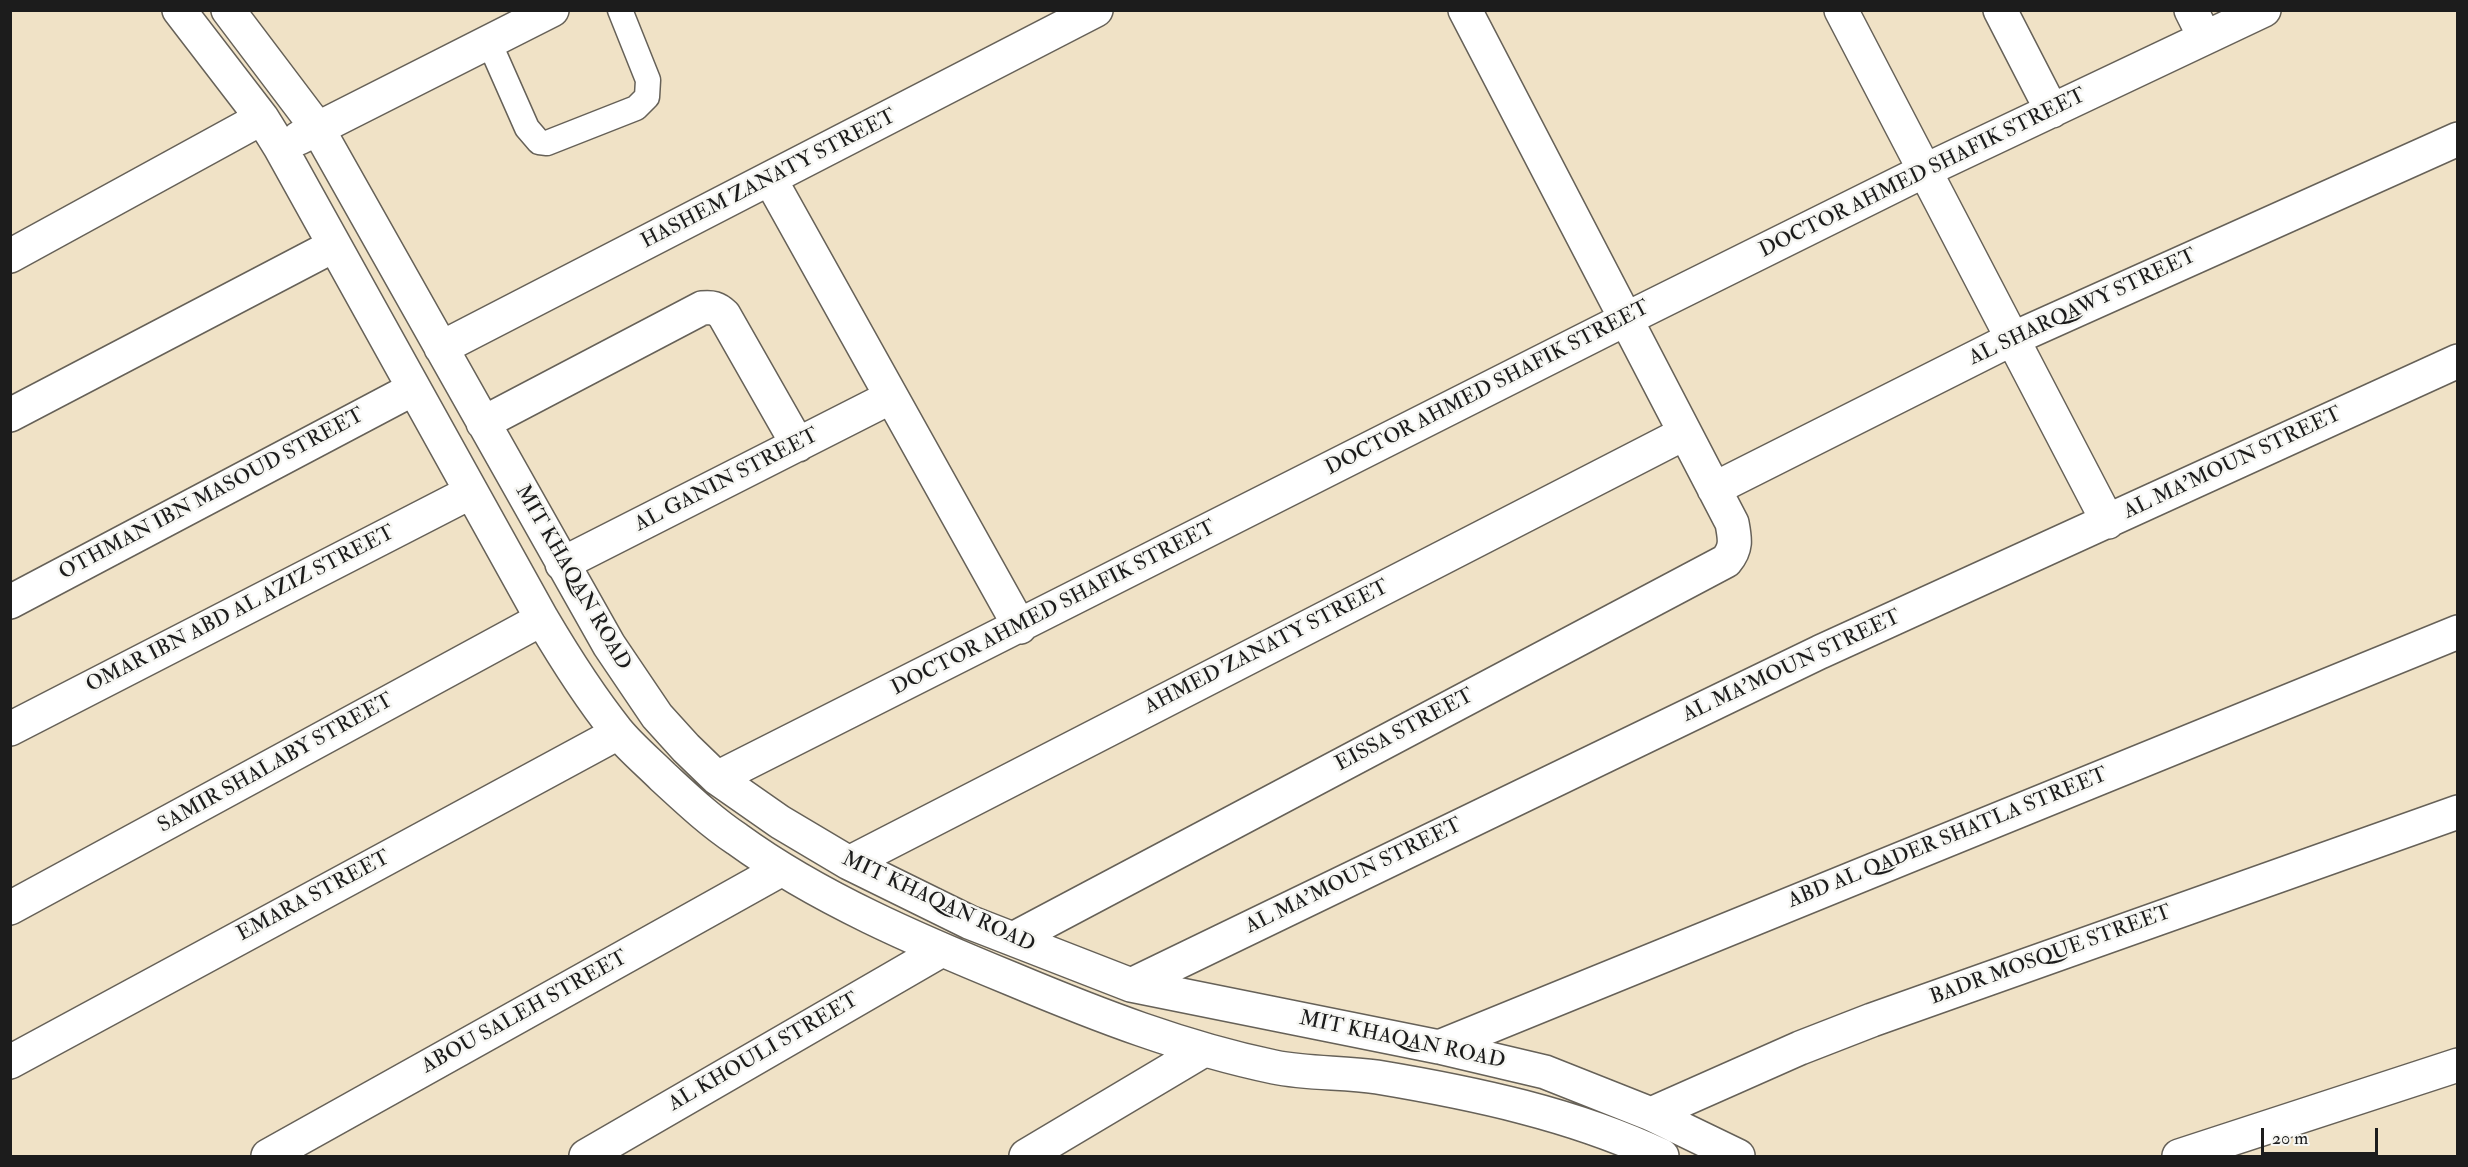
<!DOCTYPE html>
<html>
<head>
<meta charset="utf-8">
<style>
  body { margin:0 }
  #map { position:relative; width:2468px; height:1167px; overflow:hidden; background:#f0e2c6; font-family:"IM FELL Double Pica",serif }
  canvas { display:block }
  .frame { position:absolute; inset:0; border:12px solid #1c1c1c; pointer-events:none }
  .scale { position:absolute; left:2261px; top:1128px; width:117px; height:27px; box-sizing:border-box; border:3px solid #1c1c1c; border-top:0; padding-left:8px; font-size:18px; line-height:21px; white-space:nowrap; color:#1c1c1c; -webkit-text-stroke:4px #f6f6f2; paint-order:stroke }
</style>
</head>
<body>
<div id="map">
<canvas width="2468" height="1167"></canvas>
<div class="frame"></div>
<div class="scale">20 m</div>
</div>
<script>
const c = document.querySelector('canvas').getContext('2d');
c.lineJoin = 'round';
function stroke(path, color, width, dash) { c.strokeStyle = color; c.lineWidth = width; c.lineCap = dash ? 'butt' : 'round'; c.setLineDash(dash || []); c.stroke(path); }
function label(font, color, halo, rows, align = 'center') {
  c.font = font + ' "IM FELL Double Pica",serif'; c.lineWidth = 5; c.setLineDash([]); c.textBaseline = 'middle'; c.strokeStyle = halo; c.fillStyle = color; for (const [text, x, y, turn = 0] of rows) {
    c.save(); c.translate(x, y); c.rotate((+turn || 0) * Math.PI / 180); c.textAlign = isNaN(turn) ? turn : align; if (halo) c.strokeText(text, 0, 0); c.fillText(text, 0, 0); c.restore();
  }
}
const service = new Path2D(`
  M489 42 527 128 539 142 547 143 636 108 647 97 648 80 620 10`);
const minor = new Path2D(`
  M179 10 262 118 280 147 542 619C565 658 589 696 617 731 631 748 648 762 663 777 687 799 710 821 737 839 818 898 919 941 1012 979 1098 1015 1183 1048 1274 1067 1308 1074 1343 1072 1377 1077 1473 1093 1573 1114 1662 1156
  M228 10 318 129 609 645 657 716 686 748 717 778 780 822 849 863 969 922 1131 985 1439 1047 1545 1072 1651 1114 1738 1156
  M1841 10 2108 522
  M2000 10 2052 111
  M2191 10 2205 38
  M299 138 552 10
  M770 179 1020 627
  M10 256 262 118
  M441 348 1096 10
  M10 415 333 246
  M483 423 702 308C712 307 717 308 724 315L798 445
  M1714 489 2012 339 2458 139
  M562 564 891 397
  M10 602 413 389
  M10 729 471 492
  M717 778 1626 319 1924 171 2264 10
  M849 863 1685 433
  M10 908 542 619
  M1013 939 1726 561C1737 548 1735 539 1732 523L1465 10
  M1131 985 1820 652 2458 361
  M1439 1047 2458 632
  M10 1062 618 733
  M1651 1114 1800 1048 1872 1020 2458 812
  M268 1156 782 869
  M586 1156 942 950
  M1026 1156 1204 1050
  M2179 1156 2458 1065`);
stroke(service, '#666158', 27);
stroke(minor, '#666158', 36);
stroke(service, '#fff', 24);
stroke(minor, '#fff', 33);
label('21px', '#1c1c1c', '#f6f6f2', [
  ["DOCTOR AHMED SHAFIK STREET",1923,174,-26],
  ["HASHEM ZANATY STREET",769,180,-27],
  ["AL SHARQAWY STREET",2083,308,-25],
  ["DOCTOR AHMED SHAFIK STREET",1488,389,-27],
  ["AL MA'MOUN STREET",2233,464,-25],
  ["AL GANIN STREET",727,481,-27],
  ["OTHMAN IBN MASOUD STREET",212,495,-28],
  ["MIT KHAQAN ROAD",572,578,60],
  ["DOCTOR AHMED SHAFIK STREET",1054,609,-27],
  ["OMAR IBN ABD AL AZIZ STREET",241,610,-27],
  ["AHMED ZANATY STREET",1267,648,-27],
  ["AL MA'MOUN STREET",1792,667,-25],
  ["EISSA STREET",1405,731,-28],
  ["SAMIR SHALABY STREET",276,764,-29],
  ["ABD AL QADER SHATLA STREET",1948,839,-22],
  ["AL MA'MOUN STREET",1354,877,-26],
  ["EMARA STREET",314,897,-28],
  ["MIT KHAQAN ROAD",938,903,25],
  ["BADR MOSQUE STREET",2051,956,-20],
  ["ABOU SALEH STREET",525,1013,-29],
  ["MIT KHAQAN ROAD",1402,1041,12],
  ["AL KHOULI STREET",764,1053,-30]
]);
</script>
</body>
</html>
